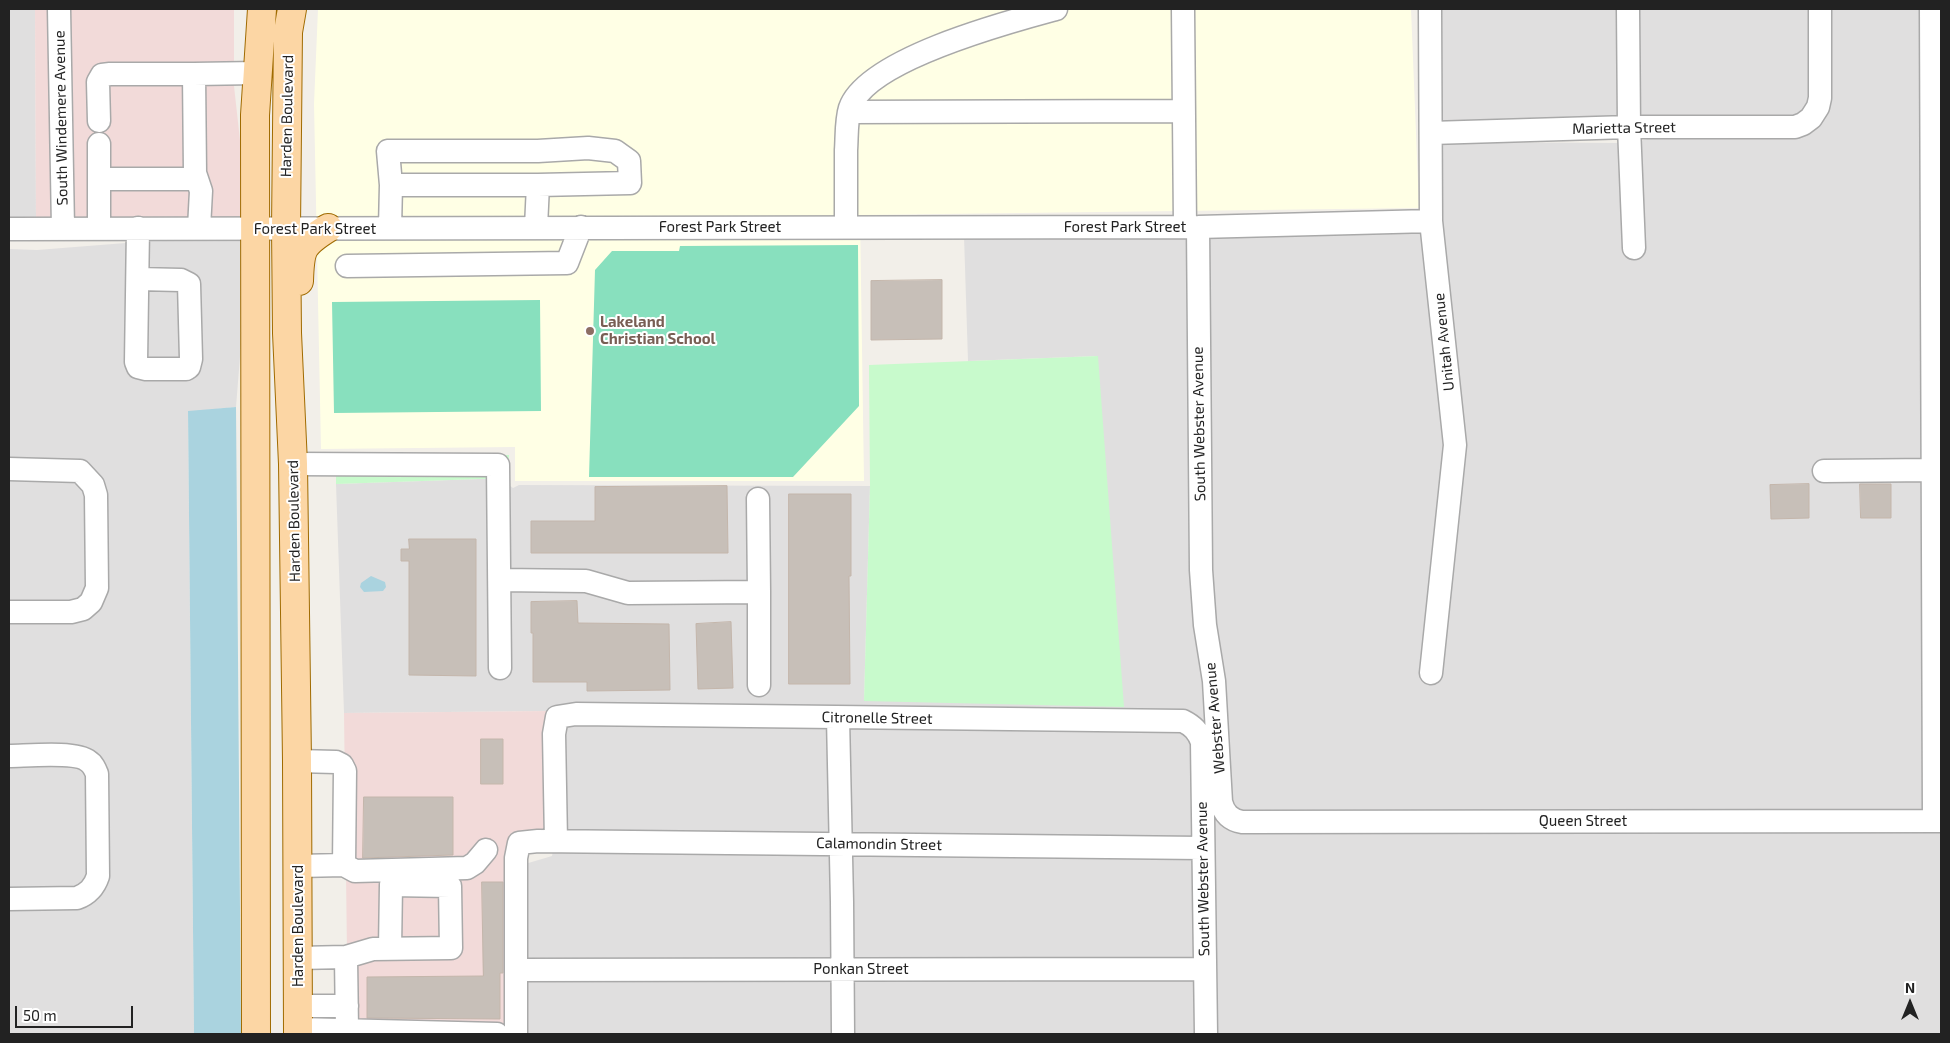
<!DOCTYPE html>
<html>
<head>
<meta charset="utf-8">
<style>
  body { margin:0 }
  #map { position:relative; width:1950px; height:1043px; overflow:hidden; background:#f2efe9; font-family:"Exo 2",sans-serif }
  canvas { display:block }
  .frame { position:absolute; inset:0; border:10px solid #222; pointer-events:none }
  .north { position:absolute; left:1885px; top:978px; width:50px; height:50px; -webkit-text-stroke:4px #fff; paint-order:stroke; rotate:0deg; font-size:14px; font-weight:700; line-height:20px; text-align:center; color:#222 }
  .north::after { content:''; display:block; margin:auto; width:18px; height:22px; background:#222; clip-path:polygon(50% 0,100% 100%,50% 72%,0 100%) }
  .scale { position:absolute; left:15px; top:1006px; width:118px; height:22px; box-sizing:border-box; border:2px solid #222; border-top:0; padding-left:6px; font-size:15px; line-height:18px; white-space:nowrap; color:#222; -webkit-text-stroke:4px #fff; paint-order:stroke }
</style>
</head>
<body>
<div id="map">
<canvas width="1950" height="1043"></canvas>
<div class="frame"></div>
<div class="north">N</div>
<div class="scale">50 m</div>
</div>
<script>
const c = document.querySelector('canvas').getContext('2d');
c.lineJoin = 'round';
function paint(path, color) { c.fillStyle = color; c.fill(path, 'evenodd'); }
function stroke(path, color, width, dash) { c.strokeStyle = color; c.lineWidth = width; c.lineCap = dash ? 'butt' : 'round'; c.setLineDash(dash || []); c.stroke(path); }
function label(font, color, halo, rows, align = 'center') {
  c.font = font + ' "Exo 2",sans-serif'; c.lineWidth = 4; c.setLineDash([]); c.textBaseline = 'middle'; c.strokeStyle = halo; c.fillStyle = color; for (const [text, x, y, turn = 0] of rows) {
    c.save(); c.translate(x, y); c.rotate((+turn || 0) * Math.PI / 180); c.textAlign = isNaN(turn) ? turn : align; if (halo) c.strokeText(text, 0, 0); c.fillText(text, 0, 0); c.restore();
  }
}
paint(new Path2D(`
  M9 9H35L36 219H9Z
  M1438 9H1620L1621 116 1439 124Z
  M1636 9H1812V97L1800 116 1638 123Z
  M1829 9H1923L1926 812 1243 813 1233 808 1213 624 1206 236 1423 231 1447 445 1422 681 1438 683 1464 446 1439 221V142L1624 143 1626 257H1642L1640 141 1651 138 1805 133Z
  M964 236H1190L1206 682 1215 811 1941 831V1034H1214L1203 722 1193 713 551 711 344 713 336 484 508 478 509 485 513 488 519 485 870 486 864 701 1098 356 968 361Z
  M189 238H247V269L236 407 188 412 194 1034H9V249L37 250Z
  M565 725 830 727 833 835 563 832 562 758Z
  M846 727 1174 729 1192 738 1194 839 849 835Z
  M553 850 833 853 834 961H525V864L552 856Z
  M849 853 1194 857 1196 960 851 961Z
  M1197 978V1034H851V979Z
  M524 979H835V1034H524Z`), '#e0dfdf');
paint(new Path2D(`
  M35 9H50L55 219H36Z
  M67 9H234V86L247 203V220L71 219Z
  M551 711 547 832 519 834 508 1034H348L344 713Z`), '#f2dad9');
paint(new Path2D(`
  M318 9H1411L1419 208 860 215 864 481H515V447L321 449 314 104Z`), '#ffffe5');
paint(new Path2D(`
  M1098 356 1124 707 864 701 870 486 869 365Z
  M509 455 508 478 336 484V457Z`), '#c8facc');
paint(new Path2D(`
  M858 245 859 406 793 477H589L595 270 612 251H679L680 246Z
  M540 300 541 411 334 413 332 302Z`), '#88e0be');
paint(new Path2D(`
  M236 407 241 1034H194L188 411Z
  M371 576 385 582 386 587 383 591 364 592 360 587 361 583Z`), '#aad3df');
const building = new Path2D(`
  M942 280V339L871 340V281Z
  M1809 484V518L1771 519 1770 485Z
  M1860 484H1891V518H1861Z
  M727 486 728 553H531V521H595V487Z
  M789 494H851V576H849L850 684H789Z
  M409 539H476V676L409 675V561H401V549H409Z
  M577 601 578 623 669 624 670 690 587 691V682H533V633H531V602Z
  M731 622 733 688 698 689 696 624Z
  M481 739H503V784H481Z
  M364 797H453V855L363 858Z
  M482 882H503V973H500V1019L367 1018V977L483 976Z`);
paint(building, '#c7bfb8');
stroke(building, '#c4b6ab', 1);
const minor = new Path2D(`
  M59 9 63 228
  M1183 9 1185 226
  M1430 9 1431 221 1455 445 1431 673
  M1628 9 1629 127 1634 248
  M1931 9 1934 821
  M849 112 1183 111
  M99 121 98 82 102 75 110 74H194
  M1431 133 1629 127H1795L1803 124 1811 118 1818 107 1820 98V9
  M99 144V179
  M391 185 388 151H538L588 148 615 151 629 161 630 183 538 185
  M846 226C846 201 846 175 846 150 847 137 846 121 850 108 867 59 1008 22 1056 9
  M1198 227 1201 570 1205 625 1214 681 1221 802C1224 814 1231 820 1242 822L1941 821
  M99 228V179H197
  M138 228 136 362 138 367 146 369H186L189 367 191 359 189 284 181 280 138 279
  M199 228 201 191 195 173 194 74 257 73
  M390 228 391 185H538L536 227
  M9 229 1198 227 1431 221
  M347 266 567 263 581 227
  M293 464 498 465 500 668
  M9 469 80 471 93 485 96 495 97 588 91 602 83 609 71 612H9
  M1824 471 1933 470
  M500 580 586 581 628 593 759 592 758 499
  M759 592V685
  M838 718 842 902 843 1034
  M9 756C26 756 76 751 88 761 93 764 95 769 97 774L98 876C94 888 88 894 77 898L9 899
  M297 761 336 762 342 765 345 771 344 865
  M556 841 554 734 557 717 576 714 1183 721C1193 726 1198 731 1202 742L1206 1034
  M298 866 344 865 355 871 467 868 475 863 486 850
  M346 957 347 1030
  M298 958 346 957 373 949 451 948 450 886 391 885 390 949
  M516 970 1205 969
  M298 1006H347
  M298 1029 497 1034
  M516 1034V858L519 843 538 841 1202 848`);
const major = new Path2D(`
  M292 9 288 32 286 228 287 333 293 464 297 761 298 1034
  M299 281C300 249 301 245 328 228
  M256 1034 255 115 262 9`);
stroke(minor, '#a9a9a9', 25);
stroke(major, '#a06b00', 30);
stroke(minor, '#fff', 22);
stroke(major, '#fcd6a4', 28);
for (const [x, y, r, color] of [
  [590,331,5,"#8d6e63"]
]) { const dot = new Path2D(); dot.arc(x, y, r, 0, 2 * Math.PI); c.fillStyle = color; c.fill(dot); stroke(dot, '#fff', 2); }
label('15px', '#222', '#fff', [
  ["Harden Boulevard",287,116,-89],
  ["South Windemere Avenue",61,118,-91],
  ["Marietta Street",1624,128,-1],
  ["Forest Park Street",720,227],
  ["Forest Park Street",1125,227],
  ["Forest Park Street",315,229],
  ["Unitah Avenue",1444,342,-96],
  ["South Webster Avenue",1199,424,-91],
  ["Harden Boulevard",294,521,-91],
  ["Citronelle Street",877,718,1],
  ["Webster Avenue",1215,718,-95],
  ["Queen Street",1583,821],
  ["Calamondin Street",879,844,1],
  ["South Webster Avenue",1203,879,-91],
  ["Harden Boulevard",298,926,-90],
  ["Ponkan Street",861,969]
]);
label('bold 15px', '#785e54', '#fff', [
  ["Lakeland",600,322],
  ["Christian School",600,339]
], 'left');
</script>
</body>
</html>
